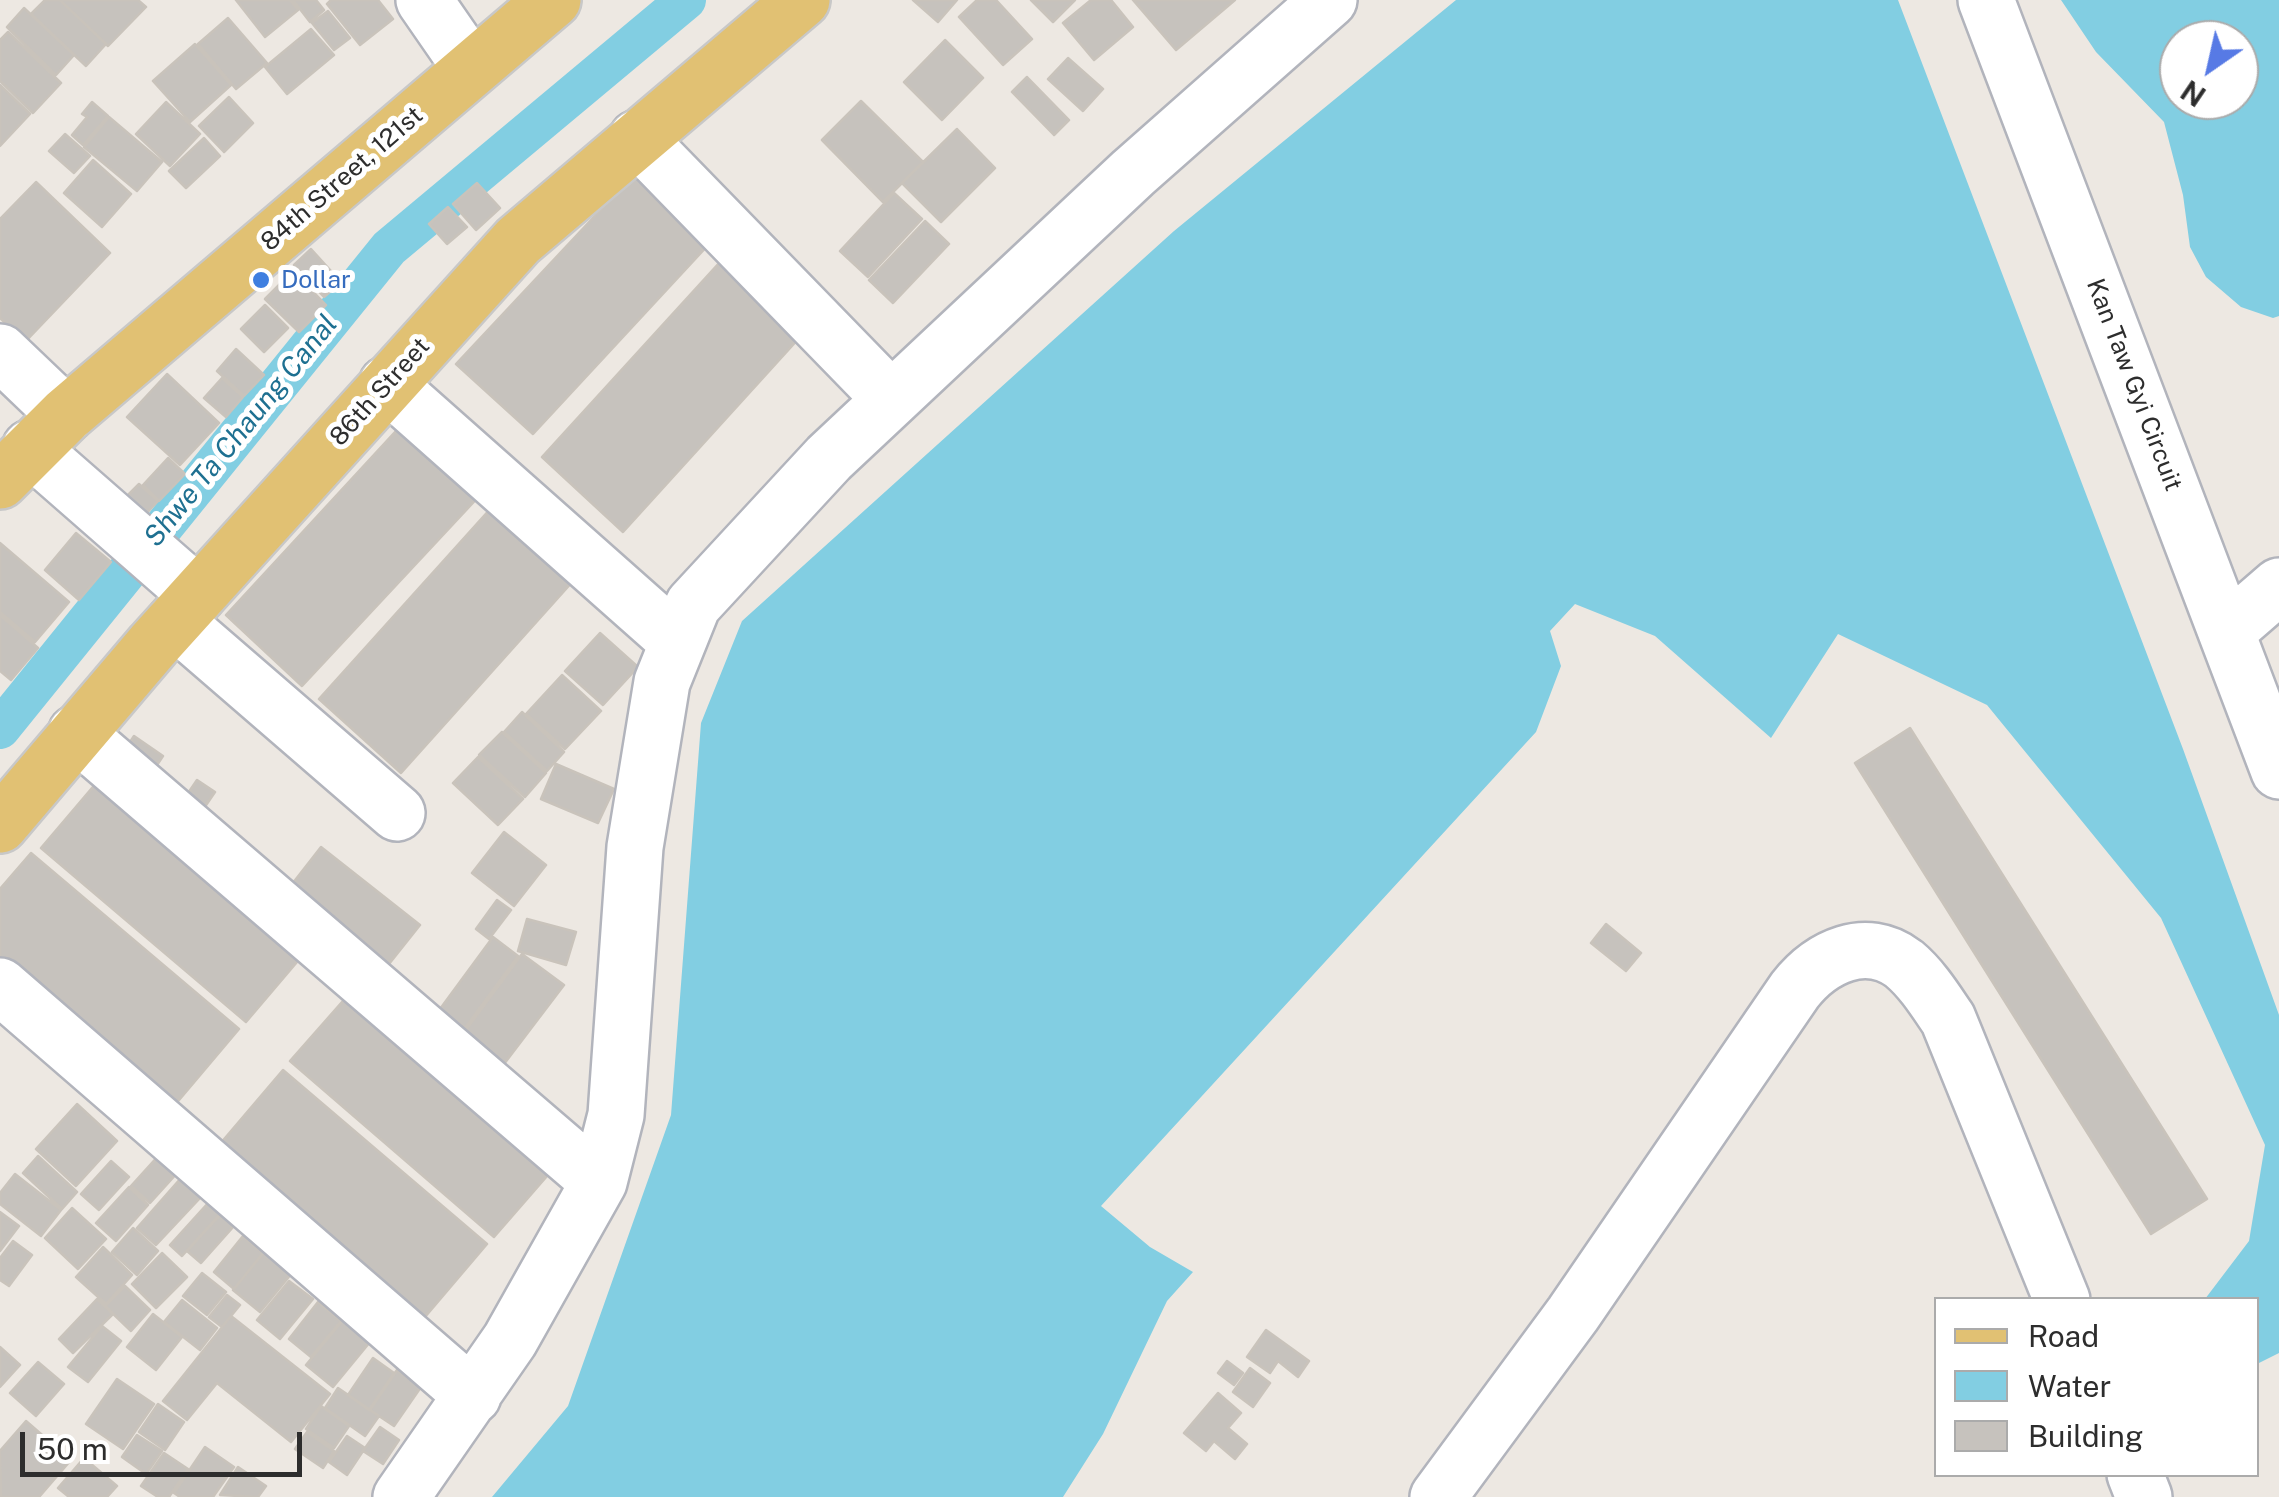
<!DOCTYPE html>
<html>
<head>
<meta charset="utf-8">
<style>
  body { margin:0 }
  #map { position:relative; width:2279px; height:1497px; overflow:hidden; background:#ede8e2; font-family:"Public Sans",sans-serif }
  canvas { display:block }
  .legend { position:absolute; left:1934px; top:1297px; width:325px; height:180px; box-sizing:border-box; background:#fff; border:2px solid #ababab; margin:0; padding:12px 18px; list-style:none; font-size:30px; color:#2d2d2d }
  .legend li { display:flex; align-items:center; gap:20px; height:50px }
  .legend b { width:50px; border:2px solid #ababab }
  .north { position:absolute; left:2159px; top:20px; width:100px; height:100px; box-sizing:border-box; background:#fff; border:2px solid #ababab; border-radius:50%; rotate:214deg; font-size:28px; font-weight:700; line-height:40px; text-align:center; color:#2d2d2d }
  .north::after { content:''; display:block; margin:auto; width:35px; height:45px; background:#577ae5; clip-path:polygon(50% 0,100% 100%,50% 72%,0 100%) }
  .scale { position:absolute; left:20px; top:1432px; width:282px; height:45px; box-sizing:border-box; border:5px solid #2d2d2d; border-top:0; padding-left:12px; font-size:30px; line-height:35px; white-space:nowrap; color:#2d2d2d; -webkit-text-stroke:8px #fff; paint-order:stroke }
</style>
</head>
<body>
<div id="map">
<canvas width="2279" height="1497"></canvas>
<ul class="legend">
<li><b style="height:12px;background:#e1c173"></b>Road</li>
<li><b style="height:28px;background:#82cee2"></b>Water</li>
<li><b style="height:28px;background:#c6c2bd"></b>Building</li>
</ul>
<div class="north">N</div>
<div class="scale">50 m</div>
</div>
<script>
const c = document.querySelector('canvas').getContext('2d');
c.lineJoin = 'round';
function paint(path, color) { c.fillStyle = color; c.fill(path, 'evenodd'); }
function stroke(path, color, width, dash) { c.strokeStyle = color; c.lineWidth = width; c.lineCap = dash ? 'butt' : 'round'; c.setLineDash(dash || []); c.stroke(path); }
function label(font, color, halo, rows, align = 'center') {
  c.font = font + ' "Public Sans",sans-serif'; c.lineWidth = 10; c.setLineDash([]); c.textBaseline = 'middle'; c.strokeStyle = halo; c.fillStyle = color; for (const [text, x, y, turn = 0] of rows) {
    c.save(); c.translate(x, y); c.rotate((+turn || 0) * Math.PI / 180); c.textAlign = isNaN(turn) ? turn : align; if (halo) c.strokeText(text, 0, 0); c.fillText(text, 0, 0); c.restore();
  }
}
paint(new Path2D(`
  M1456 0H1898L2183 749 2279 1015V1353L2257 1364 2256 1300 2205 1299 2249 1241 2265 1145 2161 918 1987 705 1838 634 1771 738 1655 636 1575 604 1550 631 1561 666 1536 732 1101 1206 1150 1247 1193 1272 1167 1301 1103 1434 1063 1497H492L568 1406 671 1115 701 723 742 621 1174 231Z
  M2061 0H2279V316L2273 318 2241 307 2206 277 2190 247 2183 195 2164 122 2096 52ZM2179 40H2239V100H2179Z`), '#82cee2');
stroke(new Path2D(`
  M0 729 389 248 686 0`), '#82cee2', 40);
const building = new Path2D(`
  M45 0H60L106 44 86 66 31 14Z
  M60 0H138L146 7 108 46Z
  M236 0H290L298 10 265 37Z
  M293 0H316L324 10 310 22Z
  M331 0H378L393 19 360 45 327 4Z
  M913 0H957L938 22Z
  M977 0H996L1032 39 1003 65 959 17Z
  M1031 0H1075L1053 22Z
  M1091 0H1111L1133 27 1094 60 1063 23Z
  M1133 0H1235L1176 50Z
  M24 8 74 55 56 75 7 27Z
  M328 11 350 38 334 50 312 23Z
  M228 18 267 63 236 89 198 44Z
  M311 29 334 55 287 94 265 67Z
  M8 32 61 83 33 113 0 81V40Z
  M945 40 983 78 942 120 904 82Z
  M195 44 231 85 190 122 153 81Z
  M1068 58 1103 89 1083 111 1048 79Z
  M1027 77 1069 120 1054 135 1012 92Z
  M0 85 30 114 0 146Z
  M229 97 253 123 224 152 199 126Z
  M861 101 923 162 883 202 822 140Z
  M92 102 108 116 83 145 72 135 87 117 82 114Z
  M166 102 200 134 170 166 136 134Z
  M109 117 162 162 137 191 84 147Z
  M957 129 995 168 941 222 902 183Z
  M65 134 90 156 74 173 49 151Z
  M204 138 220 156 186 188 169 171Z
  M93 160 131 194 102 227 64 193Z
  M636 172 711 242 533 434 456 364Z
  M36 182 110 253 25 342 0 318V219Z
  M477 183 500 208 476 230 453 204Z
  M894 193 922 219 868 277 840 251Z
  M448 207 467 227 447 244 429 224Z
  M925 221 949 244 893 303 869 280Z
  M311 249 341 282 324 297 294 265Z
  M720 262 801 336 623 532 542 457Z
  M293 271 326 305 299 332 265 299Z
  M265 305 288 328 264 352 241 329Z
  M236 349 264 375 244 396 217 371Z
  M167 374 219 423 180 465 127 417Z
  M222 378 243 397 226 417 204 398Z
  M407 419 484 491 302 686 226 615Z
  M168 458 185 474 159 501 143 485Z
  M139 484 158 501 144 516 125 498Z
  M501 497 583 570 401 773 319 699Z
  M76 533 111 562 79 600 45 570Z
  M0 543 69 602 35 642 0 612Z
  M0 615 38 648 11 680 0 671Z
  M600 633 638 667 603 705 565 671Z
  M562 675 601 711 565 749 526 714Z
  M522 712 564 752 547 771 504 732Z
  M1910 728 2207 1199 2151 1234 1855 763Z
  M502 732 546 773 525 797 479 755Z
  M134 736 163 756 151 774 122 754Z
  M478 757 523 799 498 825 453 783Z
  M556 764 614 789 598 823 541 799Z
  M109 768 314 942 246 1022 41 848Z
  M197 780 215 792 202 811 184 799Z
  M504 832 546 865 514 906 472 873Z
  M321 847 420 925 381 974 282 897Z
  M31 853 239 1029 174 1106 0 958V889Z
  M497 900 511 910 489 939 476 929Z
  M527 919 576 932 566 965 518 951Z
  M1606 924 1641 953 1626 971 1591 943Z
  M493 937 518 956 465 1028 440 1009Z
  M522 954 564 985 504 1064 463 1034Z
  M357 985 561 1160 494 1237 290 1061Z
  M283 1070 487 1244 419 1324 214 1151Z
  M77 1104 117 1141 76 1186 36 1149Z
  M160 1154 179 1171 150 1203 131 1186Z
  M38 1156 77 1192 62 1209 23 1173Z
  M111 1161 129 1177 99 1210 81 1194Z
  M15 1174 61 1210 41 1236 0 1204V1193Z
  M181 1178 201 1197 156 1245 137 1228Z
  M129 1187 148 1205 116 1241 96 1223Z
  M209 1202 221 1213 182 1256 170 1245Z
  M72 1208 106 1239 78 1269 45 1238Z
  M0 1212 19 1226 0 1251Z
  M221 1214 234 1226 201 1263 187 1251Z
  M133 1228 158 1251 137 1275 112 1252Z
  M243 1236 263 1253 234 1289 214 1272Z
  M13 1241 32 1255 9 1286 0 1280V1258Z
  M103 1247 132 1275 106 1304 76 1277Z
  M265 1251 292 1273 260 1312 233 1290Z
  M162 1253 187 1277 156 1308 132 1284Z
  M202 1273 226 1292 207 1315 183 1296Z
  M289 1281 313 1299 280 1339 257 1320Z
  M125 1286 150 1310 131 1331 105 1306Z
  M227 1295 240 1305 222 1327 209 1317Z
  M97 1299 113 1314 73 1353 59 1339Z
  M182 1300 217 1328 200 1350 164 1322Z
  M318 1302 341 1321 311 1357 289 1339Z
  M153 1314 182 1337 156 1370 127 1347Z
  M231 1316 330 1394 291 1442 217 1383 187 1420 163 1401Z
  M343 1320 370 1342 333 1387 306 1365Z
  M102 1326 121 1341 88 1382 68 1367Z
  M1266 1330 1309 1361 1298 1377 1278 1361 1270 1373 1247 1357Z
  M0 1347 20 1365 0 1387Z
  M373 1358 394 1373 369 1410 348 1395Z
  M1227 1361 1243 1373 1234 1385 1218 1373Z
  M38 1362 64 1384 36 1416 10 1393Z
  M1250 1368 1270 1383 1253 1407 1233 1392Z
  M397 1370 421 1387 394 1426 370 1410Z
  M117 1379 154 1404 123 1449 86 1424Z
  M338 1388 379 1416 365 1436 325 1408Z
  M1218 1393 1241 1413 1228 1428 1247 1444 1235 1459 1214 1441 1206 1451 1184 1433Z
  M158 1404 184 1422 165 1450 139 1432Z
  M321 1406 349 1426 334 1448 306 1429Z
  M26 1421 71 1460 39 1497H1L0 1451Z
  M380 1427 399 1440 383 1464 363 1451Z
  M307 1432 334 1451 323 1468 295 1449Z
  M137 1435 162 1451 146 1474 122 1457Z
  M347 1436 365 1448 347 1475 329 1462Z
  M205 1447 234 1467 213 1497H180L174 1493Z
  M164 1453 188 1469 169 1497H158L141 1486Z
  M84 1458 117 1486 107 1497H69L58 1488Z
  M238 1467 266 1486 258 1497 220 1495Z`);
paint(building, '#c6c2bd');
stroke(building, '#c9c3bb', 2.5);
const minor = new Path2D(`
  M424 0 471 68
  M1986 0 2279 771
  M637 138 891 399
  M0 352 66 415
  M387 384 678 642
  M30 448 198 595
  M175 621 397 813
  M2227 631 2279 586
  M76 733 599 1182
  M0 986 473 1396
  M2135 1474 2144 1497
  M401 1497 510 1340 599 1182 616 1115 635 847 662 682 693 605 829 458 1133 173 1329 0
  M1438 1497 1573 1314 1795 990C1821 957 1866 935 1904 964 1922 979 1935 1000 1948 1019L2062 1300`);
const major = new Path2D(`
  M0 481 66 415 553 0
  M0 825 153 645 518 241 802 0`);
stroke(minor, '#b2b4bc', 60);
stroke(major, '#c8c8c8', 60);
stroke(minor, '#fff', 55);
stroke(major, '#e1c173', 55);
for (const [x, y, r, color] of [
  [261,280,10,"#3f7fe0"]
]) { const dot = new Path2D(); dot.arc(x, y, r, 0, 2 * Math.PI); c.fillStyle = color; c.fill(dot); stroke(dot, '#fff', 4); }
label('25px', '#2d2d2d', '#fff', [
  ["84th Street, 121st",342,179,-41],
  ["Kan Taw Gyi Circuit",2134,385,69],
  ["86th Street",380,392,-48]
]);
label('25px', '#366cbe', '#fff', [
  ["Dollar",281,280]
], 'left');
label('italic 28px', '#1e7091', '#fff', [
  ["Shwe Ta Chaung Canal",241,431,-51]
]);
</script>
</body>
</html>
